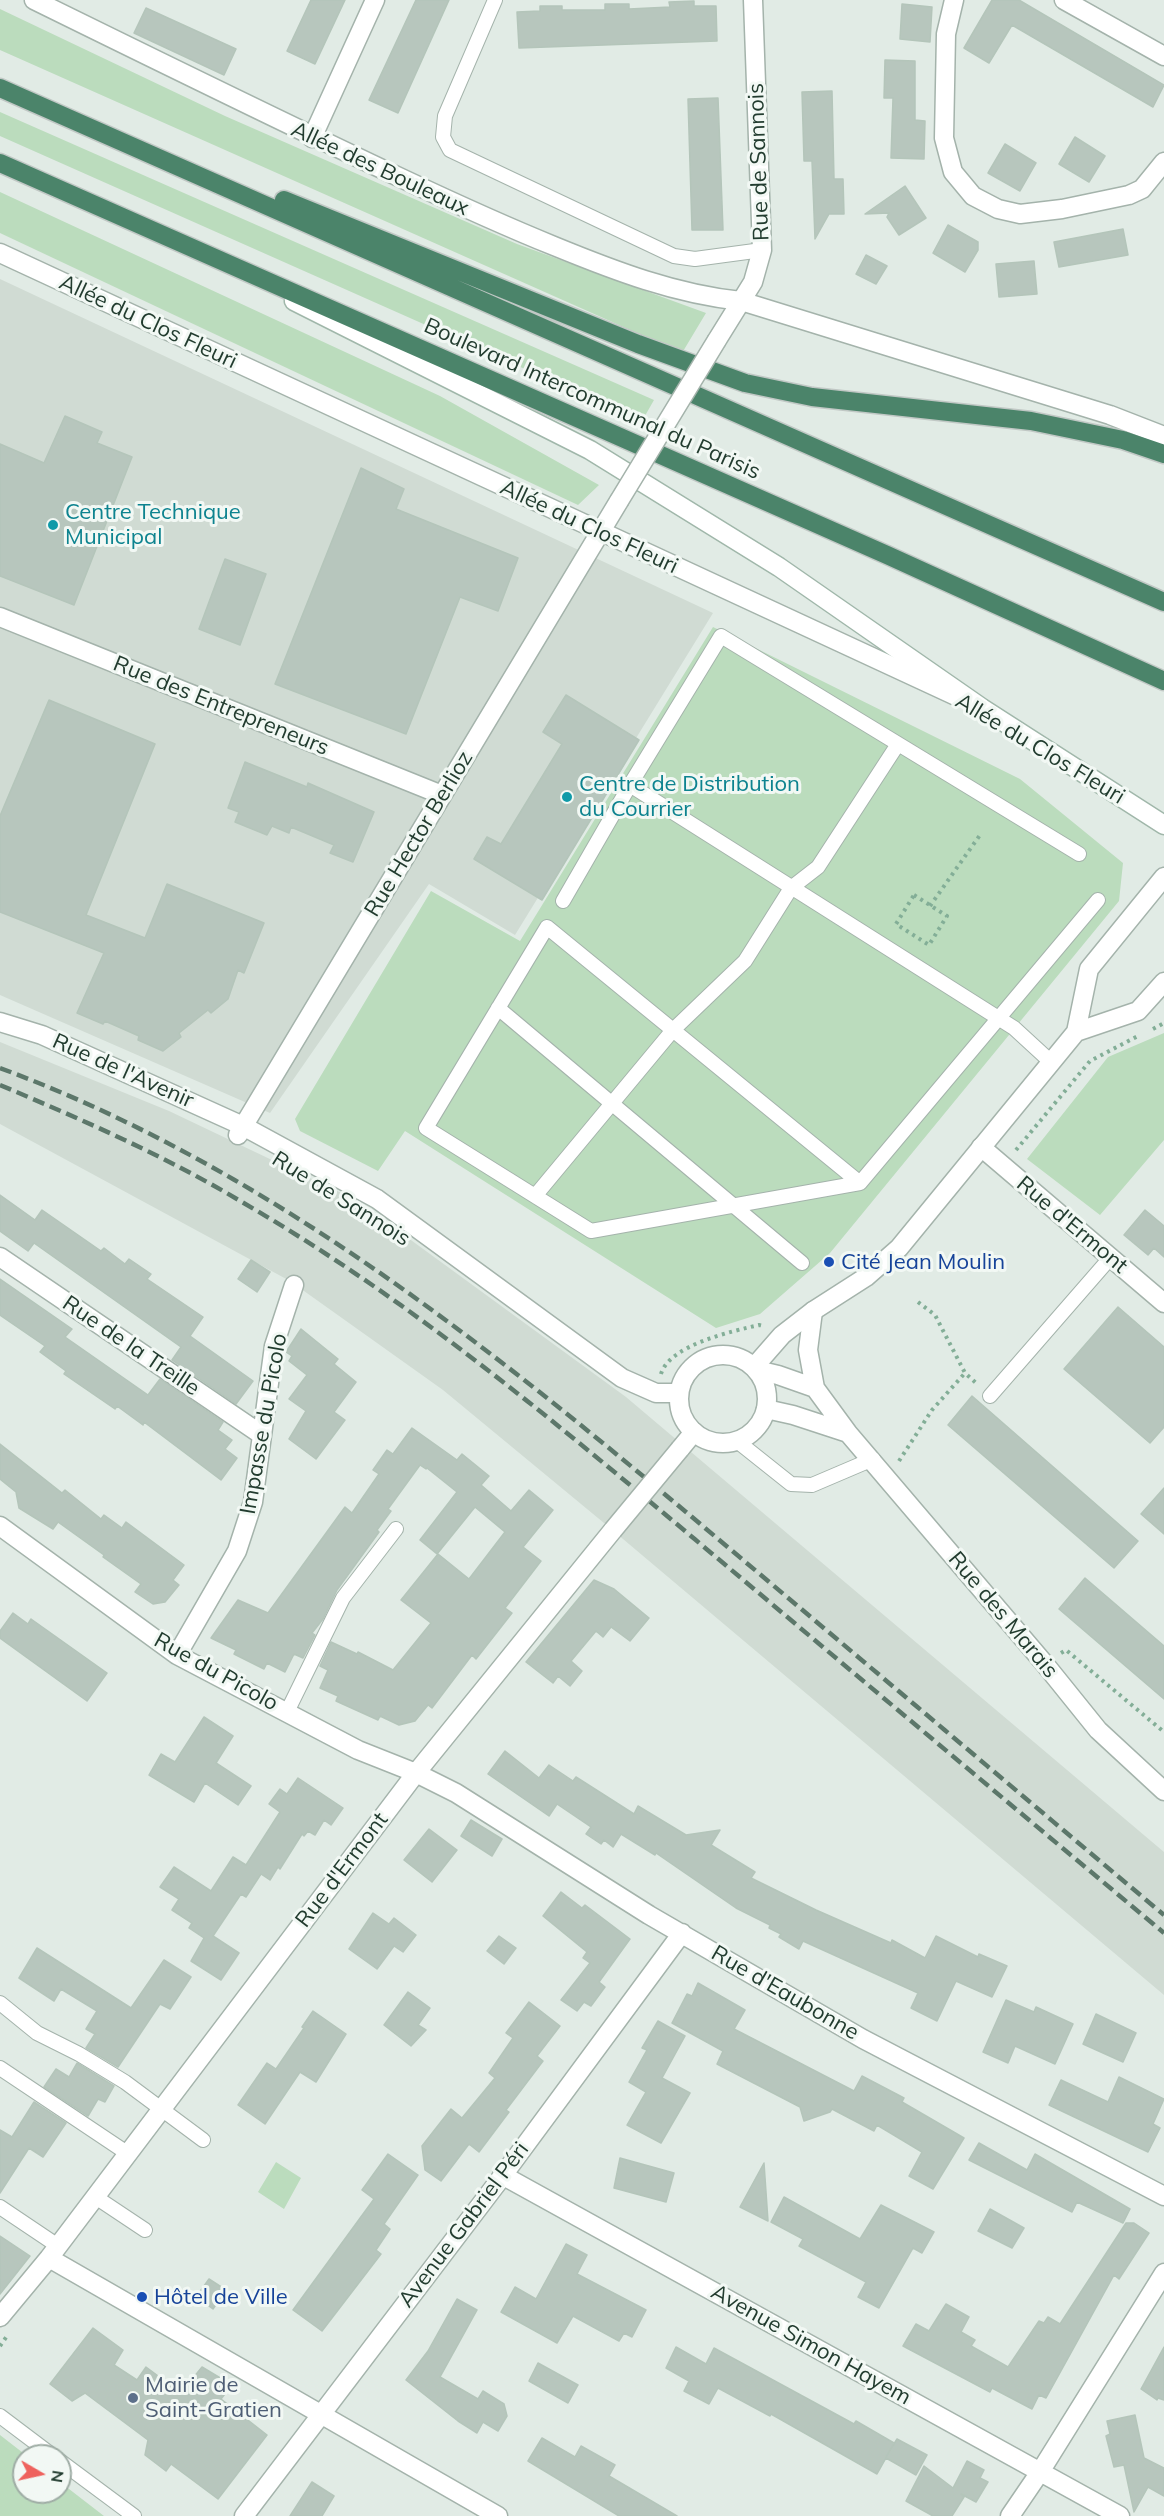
<!DOCTYPE html>
<html>
<head>
<meta charset="utf-8">
<style>
  body { margin:0 }
  #map { position:relative; width:1164px; height:2516px; overflow:hidden; background:#e1ebe5; font-family:Mulish,sans-serif }
  canvas { display:block }
  .north { position:absolute; left:12px; top:2444px; width:60px; height:60px; box-sizing:border-box; background:#f2f8f4; border:2px solid #9fada5; border-radius:50%; rotate:99deg; font-size:16px; font-weight:700; line-height:24px; text-align:center; color:#223c2f }
  .north::after { content:''; display:block; margin:auto; width:21px; height:27px; background:#ee625d; clip-path:polygon(50% 0,100% 100%,50% 72%,0 100%) }
</style>
</head>
<body>
<div id="map">
<canvas width="1164" height="2516"></canvas>
<div class="north">N</div>
</div>
<script>
const c = document.querySelector('canvas').getContext('2d');
c.lineJoin = 'round';
function paint(path, color) { c.fillStyle = color; c.fill(path, 'evenodd'); }
function stroke(path, color, width, dash) { c.strokeStyle = color; c.lineWidth = width; c.lineCap = dash ? 'butt' : 'round'; c.setLineDash(dash || []); c.stroke(path); }
function label(font, color, halo, rows, align = 'center') {
  c.font = font + ' Mulish,sans-serif'; c.lineWidth = 6; c.setLineDash([]); c.textBaseline = 'middle'; c.strokeStyle = halo; c.fillStyle = color; for (const [text, x, y, turn = 0] of rows) {
    c.save(); c.translate(x, y); c.rotate((+turn || 0) * Math.PI / 180); c.textAlign = isNaN(turn) ? turn : align; if (halo) c.strokeText(text, 0, 0); c.fillText(text, 0, 0); c.restore();
  }
}
paint(new Path2D(`
  M0 279 713 613 515 935 429 884 270 1113 0 995Z
  M0 1042 169 1111 356 1200 626 1397 1164 1852V1995L604 1523 443 1390 290 1281 0 1124Z`), '#d0dbd3');
paint(new Path2D(`
  M0 9 225 116 517 244 706 313 682 353 0 50Z
  M0 112 654 400 642 421 0 136Z
  M0 192 440 396 599 485 578 505 0 233Z
  M713 627 1020 779 1123 863 1119 901 830 1253 760 1314 716 1328 405 1131 378 1171 300 1131 295 1119 431 891 520 941Z
  M1164 1033V1140L1100 1215 1027 1159 1108 1057Z
  M276 2162 301 2178 284 2209 258 2192Z
  M0 2435 27 2456H24V2492H60V2482L104 2516H0Z`), '#bbdcbd');
const building = new Path2D(`
  M311 0H345L315 64 287 51Z
  M416 0H449L398 113 369 100Z
  M992 0H1019L1164 85 1153 107 1012 25 989 63 964 48Z
  M694 1V6H716L717 41 519 48 517 12 540 11V6H562V10H605V4H629V9L670 7 669 2Z
  M902 4 932 7 930 42 900 39Z
  M146 8 236 49 224 75 134 33Z
  M885 60 915 61V120L925 121 924 159 891 158 893 98H884Z
  M832 91 834 179H843L844 214H829L815 239 812 161H804L802 92Z
  M718 98 723 230H692L688 99Z
  M1075 137 1105 156 1089 182 1059 164Z
  M1005 144 1036 163 1020 191 988 173Z
  M905 186 926 218 899 235 887 217 889 213 865 214Z
  M948 225 978 242V250L965 272 933 253Z
  M1123 229 1128 255 1059 267 1054 242Z
  M866 255 887 266 876 284 856 274Z
  M1034 261 1037 294 999 297 996 264Z
  M65 416 102 432 97 443 132 457 74 605 0 576V444L44 463Z
  M361 468 404 489 396 509 518 558 498 611 460 597 406 734 275 684Z
  M225 559 266 574 240 645 199 629Z
  M566 695 639 740 542 900 474 859 487 837 501 844 562 744 543 732Z
  M49 700 155 744 86 915 145 938 167 884 264 923 244 973 238 970 228 999 211 1013 208 1010 179 1033 181 1037 163 1051 138 1040 139 1036 105 1021 103 1024 77 1013 104 953 0 912V816Z
  M245 762 307 787 308 783 374 812 353 862 330 853 334 845 291 827 289 833 272 826 267 835 235 822 239 812 228 808Z
  M0 1195 35 1220 42 1210 101 1251 104 1248 125 1264 129 1259 151 1274 147 1279 203 1317 190 1336 253 1381 236 1404 172 1360 181 1347 34 1243 28 1251 0 1231Z
  M1145 1210 1164 1226V1257L1154 1248 1148 1255 1124 1235Z
  M251 1260 270 1272 257 1292 238 1279Z
  M0 1279 72 1329 65 1337 148 1395 160 1379 223 1422 218 1430 232 1440 225 1449 237 1458 221 1480 144 1422 143 1425 117 1406 115 1409 64 1374 66 1371 40 1352 45 1346 0 1315Z
  M1118 1307 1164 1347V1427L1150 1443 1064 1369Z
  M301 1329 338 1359 334 1364 356 1382 334 1412 345 1420 316 1459 289 1439 306 1411 289 1399 307 1375 289 1361 292 1356 286 1352Z
  M972 1396 1138 1541 1114 1568 948 1425Z
  M412 1428 457 1460 462 1454 489 1476 481 1485 511 1511 529 1490 553 1510 523 1547 541 1561 505 1608 512 1613 476 1659 472 1655 432 1708 428 1705 415 1721 399 1725 380 1716 378 1720 336 1701 338 1696 320 1688 328 1670 320 1666 331 1642 357 1654 358 1652 393 1670 431 1623 401 1600 438 1554 469 1579 505 1532 475 1507 437 1554 420 1540 457 1492 427 1468 426 1469 420 1465 388 1509 391 1511 377 1530 379 1532 337 1590 323 1619 312 1633 315 1635 303 1658 294 1654 285 1672 267 1663 264 1669 234 1654 236 1650 211 1638 238 1600 268 1613 345 1507 352 1513 379 1474 373 1470 387 1450 393 1454Z
  M0 1444 62 1493 65 1490 101 1519 104 1515 122 1528 126 1522 184 1565 173 1580 179 1585 165 1602 153 1604 135 1592 141 1584 103 1557 104 1555 58 1522 53 1529 19 1508 16 1492 0 1479Z
  M1164 1488V1534L1141 1514Z
  M1085 1578 1164 1646V1699L1059 1609Z
  M594 1580 614 1589 649 1618 630 1641 611 1627 603 1637 596 1631 571 1661 582 1671 570 1686 558 1676 553 1683 526 1662Z
  M13 1613 28 1624 31 1619 107 1673 87 1701 0 1638V1631Z
  M204 1717 233 1736 216 1763 251 1786 238 1805 205 1783 194 1802 149 1775 161 1754 175 1762Z
  M505 1751 539 1778 549 1765 573 1781 576 1777 634 1814 638 1806 686 1835 720 1830 711 1845 755 1872 751 1878 816 1910 891 1943 892 1940 925 1958 936 1936 978 1957 979 1954 1007 1966 992 1997 956 1981 937 2021 911 2008 918 1993 803 1941 799 1949 779 1937 781 1934 769 1928 770 1925 736 1908 656 1853 655 1855 621 1834 613 1847 604 1840 601 1844 586 1834 591 1827 557 1804 549 1816 488 1774Z
  M298 1778 343 1808 331 1825 324 1820 315 1835 308 1831 304 1836 302 1834 280 1869 278 1867 270 1880 261 1874 246 1897 241 1894 213 1936 239 1953 221 1980 191 1961 204 1938 189 1928 192 1923 172 1910 179 1899 160 1887 174 1867 211 1891 233 1857 246 1865 280 1812 269 1804 280 1789 287 1794Z
  M471 1820 502 1839 492 1856 461 1836Z
  M429 1829 457 1850 432 1882 404 1860Z
  M561 1892 582 1908 585 1905 630 1939 599 1982 605 1987 591 2006 584 2002 577 2011 561 2000 590 1963 583 1958 587 1952 543 1916Z
  M373 1913 389 1924 394 1918 416 1935 403 1952 394 1946 377 1969 349 1949Z
  M499 1936 516 1948 504 1964 487 1951Z
  M37 1948 131 2008 164 1960 191 1977 170 2009 160 2004 118 2067 86 2048 95 2034 86 2029 97 2011 61 1989 54 2001 19 1978Z
  M698 1983 745 2010 734 2029 854 2091 862 2076 904 2098 902 2102 964 2138 933 2189 909 2176 922 2152 877 2125 874 2131 832 2109 830 2112 804 2121 800 2107 717 2064 723 2051 672 2023 687 1994 692 1996Z
  M408 1992 430 2008 418 2025 426 2030 411 2046 384 2025Z
  M1006 2000 1034 2012 1036 2007 1073 2024 1055 2064 1015 2046 1008 2063 983 2052Z
  M529 2002 560 2026 537 2056 543 2061 506 2110 509 2112 479 2152 469 2144 441 2181 425 2170 422 2146 451 2109 462 2118 495 2078 489 2073 513 2038 506 2033Z
  M313 2011 346 2034 316 2082 300 2072 265 2124 238 2105 267 2063 276 2069 304 2028 302 2027Z
  M1096 2014 1136 2033 1123 2062 1083 2044Z
  M658 2021 685 2036 662 2078 690 2093 661 2143 627 2125 646 2092 629 2082 647 2050 642 2048Z
  M77 2063 114 2086 105 2102 98 2099 88 2116 44 2087 56 2069 69 2077Z
  M1119 2077 1164 2099 1153 2124 1160 2128 1148 2152 1049 2105 1061 2080 1108 2102Z
  M34 2102 66 2123 43 2157 29 2148 0 2193V2130L12 2137Z
  M979 2143 1027 2170 1035 2154 1130 2209 1123 2223 1077 2202 1072 2212 969 2160Z
  M388 2154 418 2175 384 2224 390 2229 376 2250 381 2254 322 2331 293 2310 374 2199 362 2190Z
  M620 2158 674 2173 666 2202 614 2188Z
  M764 2163 768 2221 740 2207Z
  M784 2197 860 2239 881 2205 934 2232 922 2253 913 2248 879 2308 858 2297 866 2282 799 2246 803 2239 771 2222Z
  M990 2209 1024 2228 1012 2248 978 2231Z
  M1126 2223H1134L1149 2233 1119 2279 1114 2275 1046 2398 1039 2395 1032 2409 992 2388 990 2392 903 2346 916 2324 929 2331 946 2304 969 2317 961 2332 975 2340 971 2346 1008 2367 1039 2321 1044 2323 1048 2317 1060 2324Z
  M0 2236 30 2256 0 2294Z
  M566 2244 587 2255 577 2274 646 2310 632 2337 624 2333 619 2341 573 2316 557 2343 501 2312 515 2287 536 2299Z
  M209 2279 226 2290 213 2309 196 2297Z
  M457 2299 477 2310 440 2377 478 2399 483 2391 504 2404 507 2416 498 2431 483 2422 477 2433 458 2421 406 2380 428 2351Z
  M93 2328 123 2350 114 2365 137 2380 146 2367 181 2393 202 2367 232 2385 221 2399 267 2435 218 2499 171 2464 166 2471 145 2455 148 2440 85 2393 72 2401 50 2384Z
  M676 2347 706 2364 714 2348 854 2424 856 2421 894 2443 886 2457 897 2439 927 2455 916 2475 886 2458 877 2474 771 2414 770 2416 718 2388 709 2404 684 2391 689 2381 666 2368Z
  M1164 2347V2400L1158 2398 1157 2400 1141 2389Z
  M538 2363 578 2385 568 2403 529 2381Z
  M1135 2415 1144 2458 1164 2468V2496L1148 2487 1134 2512 1124 2465 1114 2467 1106 2436 1110 2434 1107 2421Z
  M542 2438 575 2457 581 2446 615 2465 609 2476 677 2516H619L528 2461Z
  M967 2461 984 2470 980 2478 988 2482 976 2502 961 2494 964 2497 952 2516H933L906 2501 924 2466 953 2488Z
  M312 2482 334 2496 322 2516H290Z`);
paint(building, '#b7c6bd');
stroke(building, '#b4c5ba', 1.5);
const service = new Path2D(`
  M495 0 445 116 443 137 450 150 674 256 695 259 762 250
  M630 785 1014 1028 1051 1062
  M563 901 630 785 721 636 1079 854
  M498 1008 802 1263
  M860 1183 547 927 426 1128 591 1231 860 1183 1098 900
  M535 1196 673 1030 745 961 791 888 818 867 898 744
  M990 1396 1111 1257
  M737 1441 791 1484 812 1485 873 1459
  M287 1712 343 1598 396 1529
  M0 2003 37 2033 79 2054 125 2082 203 2140
  M0 2068 127 2153
  M94 2196 145 2230
  M0 2207 58 2246
  M0 2416 53 2456
  M60 2461 134 2516`);
const minor = new Path2D(`
  M954 0 946 34 944 138 953 172 973 196 998 209 1020 214 1062 209 1129 195 1142 189 1164 162
  M1064 0 1164 56
  M312 138 375 0
  M717 340 753 282 762 250 753 0
  M0 617 442 795
  M0 1022 42 1035 243 1126 377 1199 622 1378 656 1393H679
  M238 1135 619 501
  M981 1147 1164 1303
  M0 1257 262 1435
  M813 1311 808 1350 815 1388 848 1433 1044 1663 1098 1730 1164 1791
  M757 1370 778 1375 815 1388
  M766 1409 793 1415 848 1433
  M680 1449 694 1432
  M0 1526 177 1655 358 1750 416 1773 456 1793 649 1915 863 2039 1164 2196
  M177 1655 237 1551 253 1502 274 1346 294 1285
  M502 2175 1120 2516
  M49 2258 498 2516
  M0 2317 49 2258 416 1773 613 1530
  M244 2516 498 2182 682 1933
  M1010 2516 1040 2472 1164 2273`);
const tertiary = new Path2D(`
  M34 0C156 60 278 120 401 178 452 202 502 225 554 246 615 271 675 294 741 301L1110 415 1164 436
  M0 253 956 696
  M1076 1032 1138 1011 1164 982
  M679 1399a44 44 0 1 1 88 0a44 44 0 1 1-88 0Z
  M754 1367 782 1335 813 1311 866 1277 899 1248 1076 1032 1089 969 1164 877`);
const secondary = new Path2D(`
  M294 301 590 450 779 567 982 708 1164 825`);
const trunk = new Path2D(`
  M0 88 1164 602
  M0 163 887 555 1164 681
  M284 200 638 344 745 383 812 397 1031 421 1123 440 1164 454`);
stroke(service, '#a4b3ab', 16);
stroke(minor, '#a4b3ab', 21);
stroke(tertiary, '#a4b3ab', 21);
stroke(secondary, '#a0b7aa', 21);
stroke(trunk, '#c1c8c5', 21);
stroke(new Path2D(`
  M914 895 947 916 929 945 896 924Z
  M930 906 980 835
  M1153 1029 1164 1023
  M1016 1150 1090 1061 1138 1036
  M918 1302 935 1315 965 1373 976 1383
  M661 1374C669 1345 733 1331 759 1325L764 1326
  M899 1461 932 1410 965 1373
  M1061 1653 1066 1650 1164 1732
  M0 2346 7 2336`), '#83ae97', 4, [3, 4.5]);
stroke(service, '#fff', 14);
stroke(minor, '#fff', 18);
stroke(tertiary, '#fff', 18);
stroke(secondary, '#fff', 18);
stroke(trunk, '#4b846a', 18);
stroke(new Path2D(`
  M0 1068C277 1171 507 1361 730 1549 875 1671 1019 1793 1164 1915
  M0 1085C83 1120 165 1156 242 1202 423 1307 581 1444 741 1578 882 1697 1023 1815 1164 1933`), '#5c776a', 4.5, [12, 6]);
const minorBridge = new Path2D(`
  M619 501 717 340
  M613 1530 680 1449`);
stroke(minorBridge, '#a4b3ab', 21, []);
stroke(minorBridge, '#fff', 18);
for (const [x, y, r, color] of [
  [53,525,6,"#0f9aa8"],
  [567,797,6,"#0f9aa8"],
  [829,1262,6,"#1a4fb4"],
  [142,2297,6,"#1a4fb4"],
  [133,2398,6,"#5c6f8a"]
]) { const dot = new Path2D(); dot.arc(x, y, r, 0, 2 * Math.PI); c.fillStyle = color; c.fill(dot); stroke(dot, '#f2f8f4', 2); }
label('22px', '#223c2f', '#f2f8f4', [
  ["Rue de Sannois",759,162,-92],
  ["Allée des Bouleaux",380,169,25],
  ["Allée du Clos Fleuri",148,322,25],
  ["Boulevard Intercommunal du Parisis",592,399,24],
  ["Allée du Clos Fleuri",589,527,25],
  ["Rue des Entrepreneurs",221,706,22],
  ["Allée du Clos Fleuri",1040,749,31],
  ["Rue Hector Berlioz",419,834,-59],
  ["Rue de l'Avenir",123,1071,24],
  ["Rue de Sannois",341,1199,32],
  ["Rue d'Ermont",1072,1225,40],
  ["Rue de la Treille",131,1346,34],
  ["Impasse du Picolo",264,1424,-80],
  ["Rue des Marais",1003,1615,50],
  ["Rue du Picolo",216,1672,29],
  ["Rue d'Ermont",342,1870,-53],
  ["Rue d'Eaubonne",785,1993,30],
  ["Avenue Gabriel Péri",464,2225,-53],
  ["Avenue Simon Hayem",811,2345,29]
]);
label('22px', '#0d838f', '#f2f8f4', [
  ["Centre Technique",65,512],
  ["Municipal",65,537],
  ["Centre de Distribution",579,784],
  ["du Courrier",579,809]
], 'left');
label('22px', '#164399', '#f2f8f4', [
  ["Cité Jean Moulin",841,1262],
  ["Hôtel de Ville",154,2297]
], 'left');
label('22px', '#4e5e75', '#f2f8f4', [
  ["Mairie de",145,2385],
  ["Saint-Gratien",145,2410]
], 'left');
</script>
</body>
</html>
